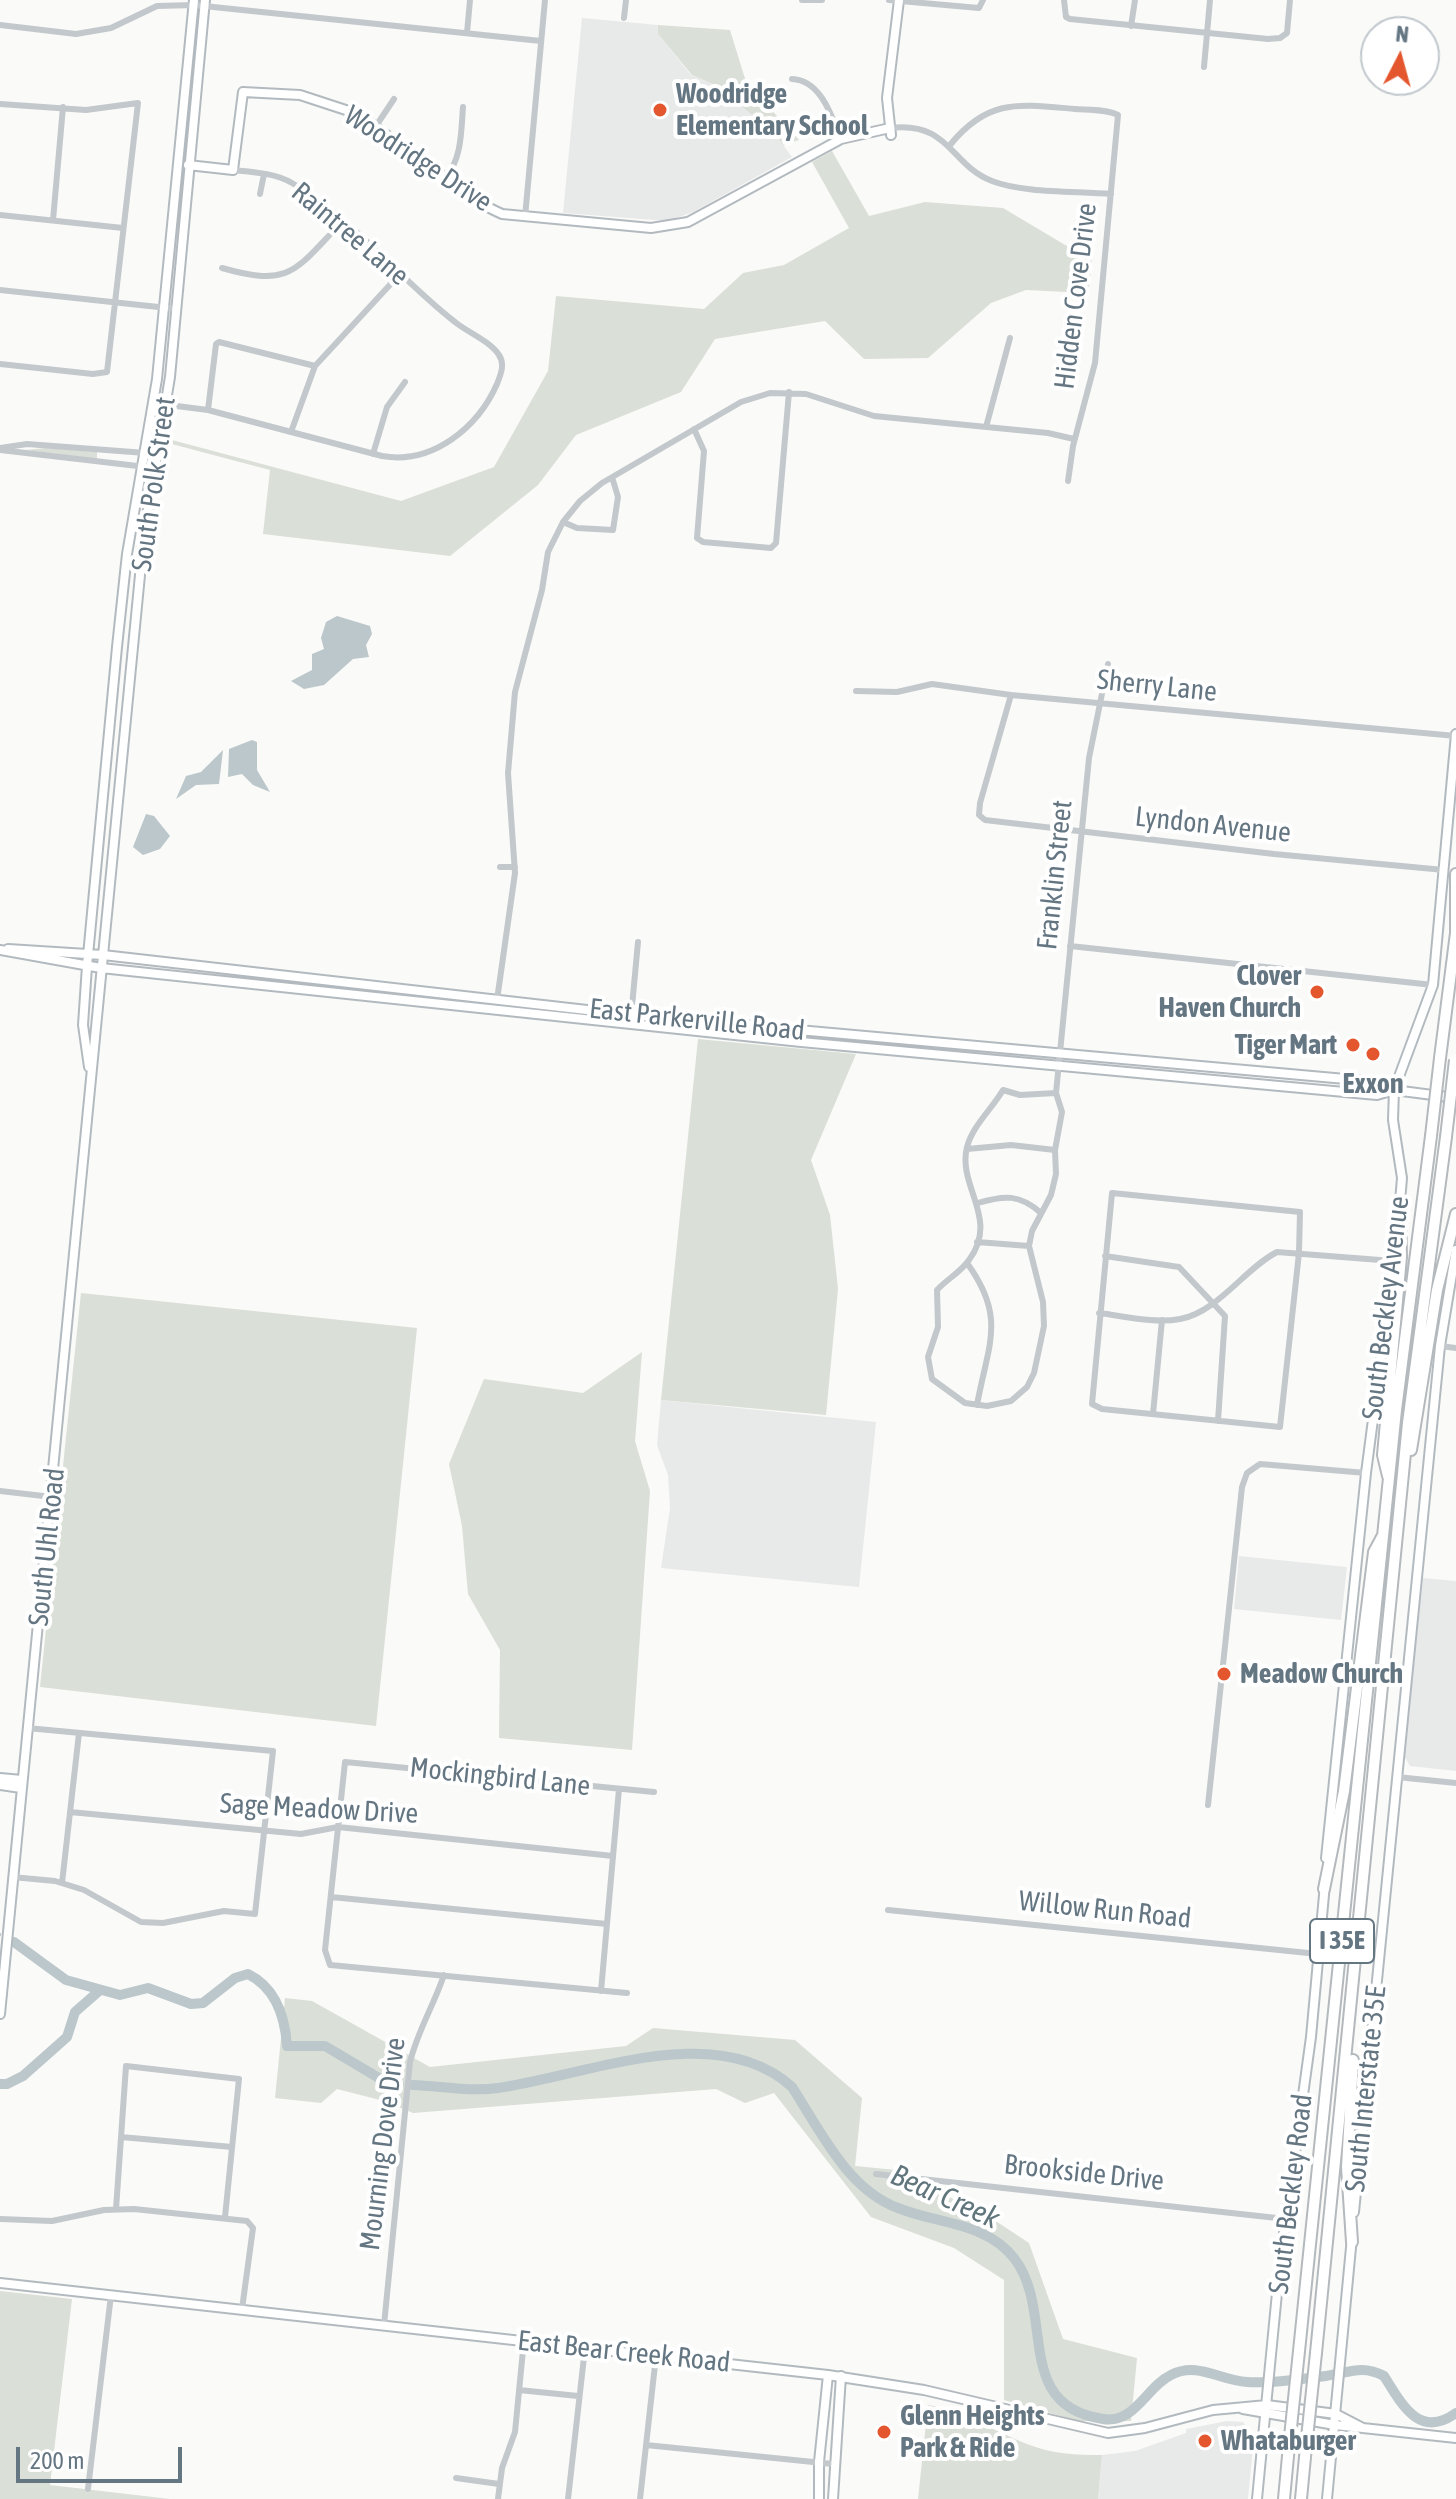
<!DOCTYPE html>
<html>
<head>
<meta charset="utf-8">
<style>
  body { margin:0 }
  #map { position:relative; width:1456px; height:2499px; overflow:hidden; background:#fafaf8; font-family:"Asap Condensed",sans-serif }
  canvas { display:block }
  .north { position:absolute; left:1360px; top:16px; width:80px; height:80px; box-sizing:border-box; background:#fff; border:2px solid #c1c8cd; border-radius:50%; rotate:6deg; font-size:22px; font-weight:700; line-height:32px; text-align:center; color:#657683 }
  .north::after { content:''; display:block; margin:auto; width:28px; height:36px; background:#e4572e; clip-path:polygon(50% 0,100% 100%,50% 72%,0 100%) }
  .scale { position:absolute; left:16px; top:2447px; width:166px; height:36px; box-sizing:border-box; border:4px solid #657683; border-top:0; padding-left:10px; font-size:24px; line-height:28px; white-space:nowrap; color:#657683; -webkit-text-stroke:6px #fff; paint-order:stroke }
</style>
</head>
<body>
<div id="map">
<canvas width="1456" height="2499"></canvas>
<div class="north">N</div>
<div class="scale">200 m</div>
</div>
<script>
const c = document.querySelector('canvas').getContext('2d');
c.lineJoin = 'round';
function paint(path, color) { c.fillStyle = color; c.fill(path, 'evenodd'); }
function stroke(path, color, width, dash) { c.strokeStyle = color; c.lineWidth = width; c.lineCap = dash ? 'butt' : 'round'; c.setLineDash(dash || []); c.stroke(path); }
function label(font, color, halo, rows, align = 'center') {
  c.font = font + ' "Asap Condensed",sans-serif'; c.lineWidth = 8; c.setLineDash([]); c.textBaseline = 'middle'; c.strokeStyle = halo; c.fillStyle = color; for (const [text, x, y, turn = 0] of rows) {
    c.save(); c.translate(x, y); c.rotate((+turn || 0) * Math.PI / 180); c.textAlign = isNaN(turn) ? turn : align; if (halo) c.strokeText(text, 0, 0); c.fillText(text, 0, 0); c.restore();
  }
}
paint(new Path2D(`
  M582 18 658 25V34L691 75 717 86 775 134 792 157 693 212 668 221 563 213Z
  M661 1400 876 1422 859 1587 661 1568 670 1508 668 1475 657 1445Z
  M1239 1556 1347 1567 1341 1620 1234 1609Z
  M1423 1578 1456 1581V1771L1410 1766 1404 1756Z
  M1227 2421 1243 2422 1254 2436 1248 2499H1098L1102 2455 1135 2451 1186 2433V2429Z`), '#e8e9e9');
paint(new Path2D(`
  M658 25 730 30 746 82 799 140 783 145 775 134 717 86 692 75 658 34Z
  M832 151 869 216 925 202 1003 208 1092 261 1088 293 1026 290 991 303 928 358 864 359 825 321 715 339 681 392 576 435 538 485 450 556 263 534 270 470 168 443V439L401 501 494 467 548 371 556 296 704 309 743 273 784 265 849 228 812 162Z
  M46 448 97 452V459L25 450Z
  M698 1039 856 1054 811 1160 830 1215 838 1289 826 1415 661 1400Z
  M81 1293 417 1328 376 1726 40 1687Z
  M642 1352 635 1441 650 1491 632 1750 499 1738 500 1650 468 1594 462 1526 449 1464 484 1379 583 1393Z
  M285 1998 312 2001 430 2067 626 2046 653 2028 795 2040 862 2098 855 2166 896 2170 991 2218 1029 2243 1063 2339 1137 2358 1131 2421H1079L1004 2400V2280L954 2248 871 2217 774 2093 745 2103 716 2089 413 2113 384 2101 337 2089 321 2103 275 2098Z
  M0 2291 72 2299 50 2485 170 2499H0Z
  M928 2405C965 2411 993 2431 1027 2444 1052 2454 1076 2455 1102 2455L1098 2499H918Z`), '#dadfd7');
paint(new Path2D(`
  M337 616 370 626 372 634 366 645 369 657 353 659 324 685 304 689 291 681 312 670V654L324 649 321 638 326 622Z
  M252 740 257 742V770L270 792 253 785 242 774 228 777 229 749Z
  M223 750 219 784 196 785 176 799 186 776 201 772Z
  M146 814 154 816 170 836 160 849 143 855 133 847Z`), '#bbc7cb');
stroke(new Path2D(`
  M0 1934V1935`), '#bbc7cb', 2);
stroke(new Path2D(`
  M14 1942 66 1980 120 1995 148 1988 191 2004 203 2003 235 1978 248 1974C276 1988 285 2016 287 2046H325L384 2081 399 2084
  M0 2084H7L23 2076 67 2037 75 2012 99 1991
  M413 2085C440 2086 471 2092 498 2088 585 2076 716 2018 792 2087 820 2130 847 2189 898 2208 937 2224 986 2222 1014 2258 1056 2312 1012 2406 1103 2419 1135 2424 1146 2387 1171 2375 1198 2361 1220 2381 1247 2382 1271 2384 1301 2379 1326 2376 1348 2373 1362 2364 1384 2376 1401 2403 1419 2440 1456 2413`), '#bbc7cb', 10);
const secondary = new Path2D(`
  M891 135 887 98 899 0
  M188 165 233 170 243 92 300 95 358 114 481 204 502 214 651 228 688 222 841 139 890 128
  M8 949 103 955 631 1015 1379 1082 1394 1090
  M0 950 101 968 801 1042 1377 1095 1394 1090 1456 1098
  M89 1067 83 1025 87 966 117 647 127 554 157 379 194 0
  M1399 1214 1402 1178 1393 1120 1394 1090 1433 985 1456 734
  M0 1778 22 1780
  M0 1785 21 1788
  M1326 1858 1366 1473 1397 1236
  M0 2014 144 534 170 377 205 0
  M1354 2212 1440 1346 1456 1250
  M0 2283 828 2375 924 2390 1108 2433 1145 2428 1213 2410 1267 2405 1336 2414 1363 2428
  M1243 2409 1335 2425 1456 2438
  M819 2499V2462L828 2375
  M833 2499 841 2376
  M1257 2499 1280 2262 1311 2037 1325 1884
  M1327 2499 1352 2237`);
const highway = new Path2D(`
  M1456 934V874
  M1440 1058 1456 933
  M1411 1450 1437 1290 1456 1214
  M1388 1476 1383 1455 1401 1257 1400 1212
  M1324 1889 1344 1791 1374 1552 1382 1537
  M1352 2242 1347 2167 1353 2060
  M1299 2351 1396 1410 1431 1136
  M1316 2353 1408 1423 1446 1137
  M1284 2499 1288 2456
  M1301 2499 1305 2457`);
stroke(secondary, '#b3babf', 12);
stroke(highway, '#b4b9bd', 14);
stroke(new Path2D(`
  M802 0H822
  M889 0 979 8 983 0
  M1064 0 1066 17 1070 19 1268 39 1280 38 1287 33 1290 0
  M624 18 626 0
  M0 25 76 34 111 28 157 6 194 5 541 41
  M1131 26 1135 0
  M467 33 470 0
  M1204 67 1210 0
  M792 79C821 80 832 117 841 139
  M0 104 86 110 138 103 107 372 93 374 0 364
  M376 126 394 99
  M890 128C950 121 950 165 992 181 1022 193 1076 191 1111 194
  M950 145C988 98 1019 104 1075 109 1088 110 1106 109 1118 115L1095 363 1073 446 1068 481
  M445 179C462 158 461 133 463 107
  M260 194 264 174
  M0 215 123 228
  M525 217 545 0
  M53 220 63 107
  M222 268C292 288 295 270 343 221
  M0 290 177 309
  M153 403 208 410 382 456C433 465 478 427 497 384 501 374 505 364 499 355 490 341 467 332 455 322 399 279 353 218 292 183 275 173 253 172 233 170
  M208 410 216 344 219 342 315 366
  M986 427 1010 338
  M694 429 704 451 697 538 703 542 771 548 776 543 789 392
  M291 432 315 366 399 275
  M0 448 27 444 159 454
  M0 450 155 468
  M373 454 387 407 405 382
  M563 522 577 528 613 530 618 497 612 477
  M856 691 897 692 932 684 1011 695 1456 736
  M1011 695 980 803 979 815 985 820 1274 854 1444 870
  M500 867H515
  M1070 946 1433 985
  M497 1000 515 873 508 773 515 692 542 590 548 552 563 522 580 501 602 483 741 402 770 393 806 394 874 416 1048 433 1074 439
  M631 1017 638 942
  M1003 1090 1020 1095 1056 1093 1062 1112 1055 1150 1056 1174 1051 1195 1032 1231 1029 1246 1043 1302 1044 1326 1034 1373 1027 1387 1011 1401 987 1406 965 1403 932 1379 928 1357 938 1327 937 1290C947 1279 961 1272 969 1260 1000 1218 957 1187 967 1147 973 1125 992 1109 1003 1090Z
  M1056 1093 1089 758 1108 664
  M967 1149 1011 1145 1055 1150
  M1112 1193 1300 1212 1299 1253 1280 1427 1102 1409 1092 1404Z
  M978 1203C1004 1195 1020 1194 1041 1213
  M977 1242 1029 1246
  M1105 1256 1179 1267 1225 1316 1218 1421
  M967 1263C1007 1318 988 1344 977 1405
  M1099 1313C1124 1316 1155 1324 1180 1319 1218 1312 1244 1269 1277 1252L1393 1261
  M1440 1346 1456 1348
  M1153 1414 1162 1320
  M0 1491 52 1497
  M1397 1777 1456 1783
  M1208 1805 1242 1487 1247 1473 1260 1464 1366 1473
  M70 1812 301 1834 338 1827 613 1856
  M12 1877 55 1881 84 1890 141 1922 163 1923 224 1911 255 1914 273 1751 27 1728
  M62 1883 79 1733
  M331 1897 607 1924
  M888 1910 1318 1954
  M601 1991 619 1789
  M627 1993 330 1965 325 1950 345 1762 654 1792
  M121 2137 232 2147
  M876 2174 1286 2219
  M116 2209 126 2066 239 2079 225 2217
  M0 2219 52 2221 104 2210 134 2209 247 2221 253 2228 242 2309
  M384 2325 410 2062C418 2030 433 2007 444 1975
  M519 2390 578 2396
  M646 2445 833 2464
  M456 2478 499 2484
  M88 2489 111 2295
  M498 2499 502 2468 515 2432 524 2340
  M568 2499 585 2348
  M640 2499 656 2356`), '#c3c8cc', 6);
stroke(secondary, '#fff', 8);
stroke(highway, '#fff', 10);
const highwayBridge = new Path2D(`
  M1431 1136 1440 1058
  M1446 1137 1455 1060
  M1288 2456 1299 2351
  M1305 2457 1316 2353`);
stroke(highwayBridge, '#b4b9bd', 14, []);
stroke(highwayBridge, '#fff', 10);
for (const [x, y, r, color] of [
  [660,110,8,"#e4572e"],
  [1317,992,8,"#e4572e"],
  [1353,1045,8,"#e4572e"],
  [1373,1054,8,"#e4572e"],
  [1224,1674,8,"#e4572e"],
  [884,2432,8,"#e4572e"],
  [1205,2441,8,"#e4572e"]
]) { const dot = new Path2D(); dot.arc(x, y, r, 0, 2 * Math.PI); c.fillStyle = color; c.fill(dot); stroke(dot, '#fff', 3); }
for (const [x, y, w] of [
  [1342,1941,64]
]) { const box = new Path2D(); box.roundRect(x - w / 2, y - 22, w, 44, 6); c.fillStyle = '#fff'; c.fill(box); stroke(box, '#657683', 2); }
label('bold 26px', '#657683', null, [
  ["I 35E",1342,1941]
]);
label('bold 28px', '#657683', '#fff', [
  ["Woodridge",676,94],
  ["Elementary School",676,126],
  ["Clover",1301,976,"right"],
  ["Haven Church",1301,1008,"right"],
  ["Tiger Mart",1337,1045,"right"],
  ["Exxon",1373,1084,"center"],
  ["Meadow Church",1240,1674],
  ["Glenn Heights",900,2416],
  ["Park & Ride",900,2448],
  ["Whataburger",1221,2441]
], 'left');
label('28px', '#657683', '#fff', [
  ["Woodridge Drive",418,159,33],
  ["Raintree Lane",350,234,40],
  ["Hidden Cove Drive",1076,296,-83],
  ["South Polk Street",154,484,-82],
  ["Sherry Lane",1157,686,6],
  ["Lyndon Avenue",1213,825,6],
  ["Franklin Street",1055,875,-84],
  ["East Parkerville Road",697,1020,6],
  ["South Beckley Avenue",1386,1308,-83],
  ["South Uhl Road",47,1547,-84],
  ["Mockingbird Lane",500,1777,6],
  ["Sage Meadow Drive",319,1809,3],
  ["Willow Run Road",1105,1910,6],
  ["South Interstate 35E",1366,2089,-84],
  ["Mourning Dove Drive",383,2144,-83],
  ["Brookside Drive",1084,2173,6],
  ["South Beckley Road",1291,2194,-83],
  ["East Bear Creek Road",624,2352,6]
]);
label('italic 30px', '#60757c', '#fff', [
  ["Bear Creek",945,2197,24]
]);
</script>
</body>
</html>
